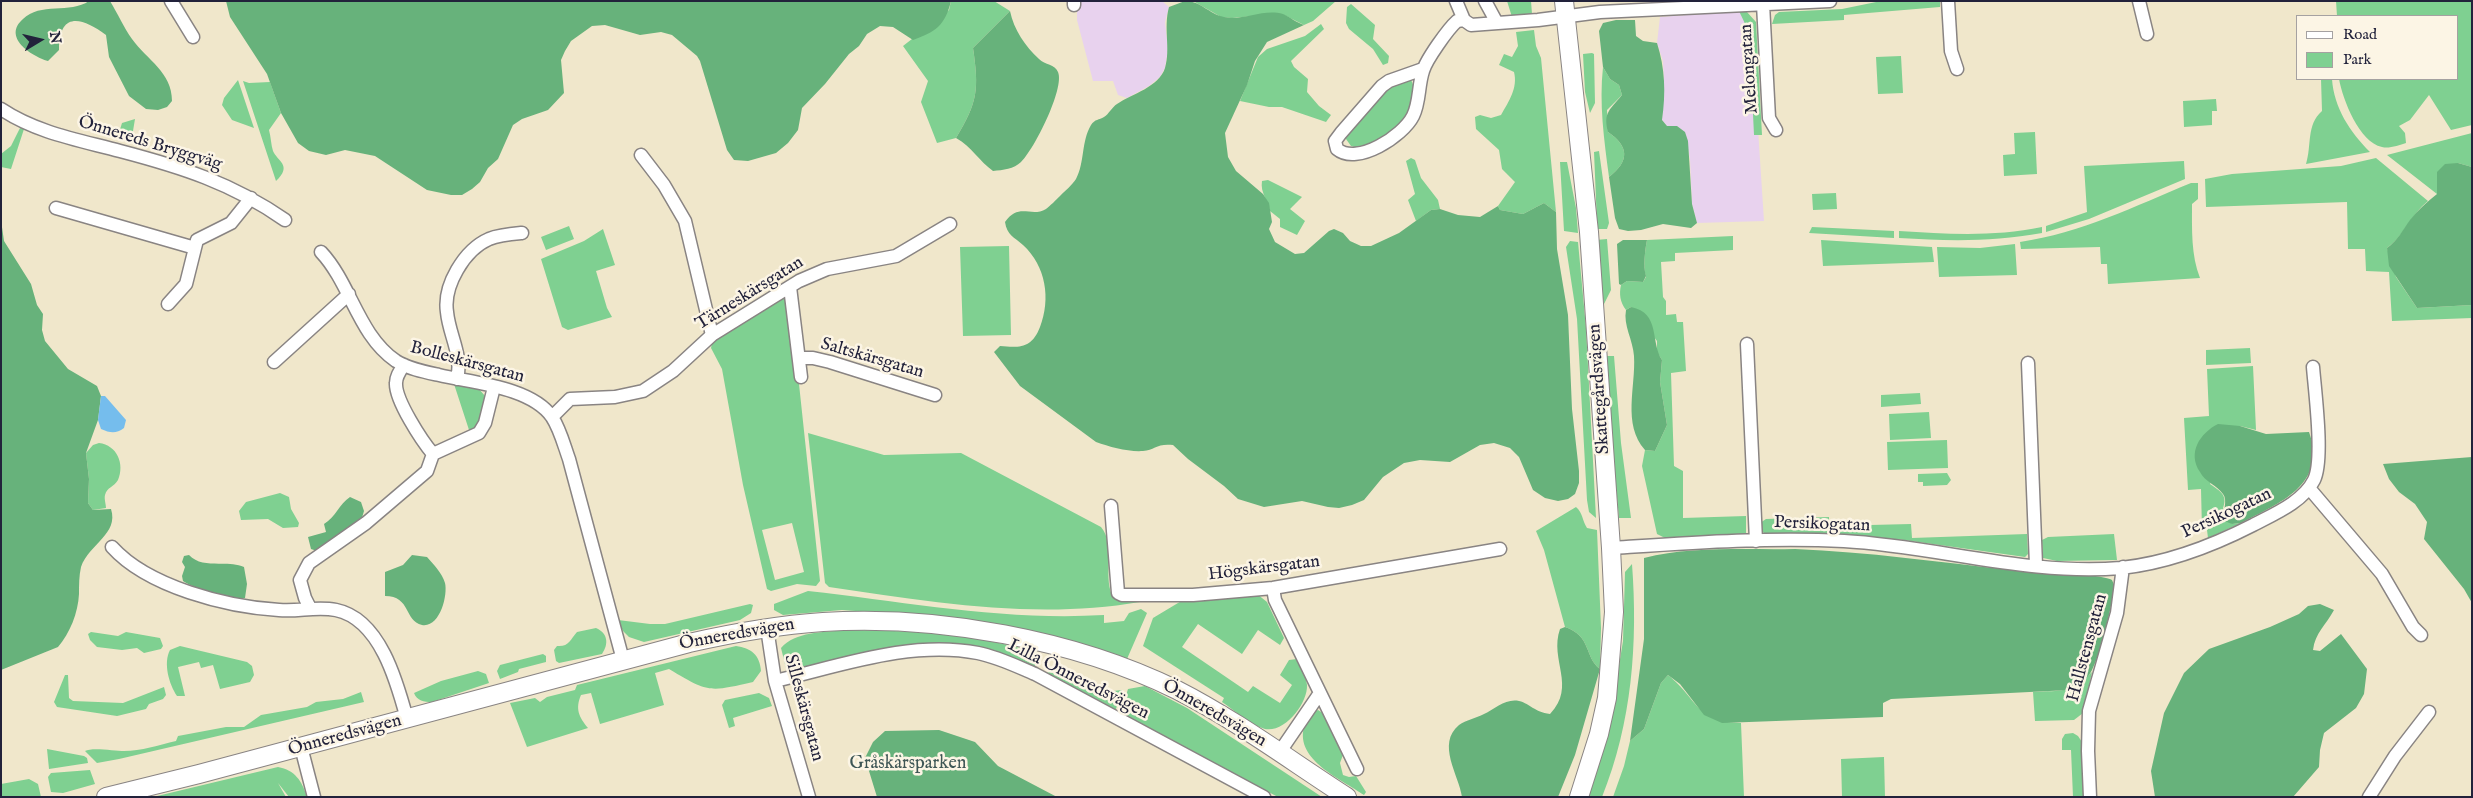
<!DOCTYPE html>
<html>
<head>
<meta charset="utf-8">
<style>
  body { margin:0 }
  #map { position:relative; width:2473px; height:798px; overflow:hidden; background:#f0e7cb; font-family:"IM FELL English",serif }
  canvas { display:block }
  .frame { position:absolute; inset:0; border:2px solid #22223b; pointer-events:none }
  .legend { position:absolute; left:2296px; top:15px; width:162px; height:65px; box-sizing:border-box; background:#fcf5e5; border:1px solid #a5a1a1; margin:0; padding:6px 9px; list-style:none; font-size:15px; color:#22223b }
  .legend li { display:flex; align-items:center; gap:10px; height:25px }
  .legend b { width:25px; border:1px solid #a5a1a1 }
  .north { position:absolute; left:15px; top:15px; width:50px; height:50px; -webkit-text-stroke:4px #fcf5e5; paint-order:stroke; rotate:81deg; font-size:14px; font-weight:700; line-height:20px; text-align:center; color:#22223b }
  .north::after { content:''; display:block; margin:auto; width:18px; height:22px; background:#22223b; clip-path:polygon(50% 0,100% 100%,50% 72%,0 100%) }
</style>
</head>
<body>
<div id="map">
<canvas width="2473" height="798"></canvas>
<div class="frame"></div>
<ul class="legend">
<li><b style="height:6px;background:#fff"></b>Road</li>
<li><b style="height:14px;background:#7fd091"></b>Park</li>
</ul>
<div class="north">N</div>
</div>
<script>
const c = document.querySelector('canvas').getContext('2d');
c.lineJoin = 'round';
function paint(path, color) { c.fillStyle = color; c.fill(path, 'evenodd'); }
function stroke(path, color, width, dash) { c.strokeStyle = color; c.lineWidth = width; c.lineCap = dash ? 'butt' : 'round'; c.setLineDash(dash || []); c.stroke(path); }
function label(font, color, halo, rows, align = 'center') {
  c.font = font + ' "IM FELL English",serif'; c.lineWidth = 5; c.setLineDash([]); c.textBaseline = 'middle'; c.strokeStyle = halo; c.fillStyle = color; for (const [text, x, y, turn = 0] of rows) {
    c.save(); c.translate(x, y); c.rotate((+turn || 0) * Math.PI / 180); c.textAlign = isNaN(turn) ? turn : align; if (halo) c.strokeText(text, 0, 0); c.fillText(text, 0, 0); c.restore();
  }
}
paint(new Path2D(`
  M1077 1H1162L1169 7 1165 22 1168 49 1165 68 1160 77 1149 86 1127 98 1118 95 1113 81H1093L1077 20Z
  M1739 11 1751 22 1764 221 1697 223 1692 204 1690 159 1685 133 1677 126H1667L1662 120 1664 82 1663 61 1657 43 1660 17Z`), '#e8d2ee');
paint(new Path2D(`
  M951 1H994L1010 11 973 48C979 89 978 102 956 138L937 143 921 102 928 81 903 46 949 10Z
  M1193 1H1336L1313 21 1304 25 1284 15 1275 14 1232 18 1221 17Z
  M1507 1H1531L1532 14 1512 17Z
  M1881 1H1940V7L1844 15V20L1772 24 1775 15 1779 12 1842 9Z
  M2336 1H2472V125L2451 130 2429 95 2410 120 2399 126 2405 133 2406 143C2399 145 2389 149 2382 147 2359 142 2343 100 2339 79H2457V16H2337Z
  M1351 4 1375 25 1373 39 1389 56 1388 63 1383 65 1373 49 1349 29 1346 23 1347 7Z
  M1739 11 1747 12 1756 22 1762 135H1754L1749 32Z
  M1321 24 1324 29 1291 61 1294 67 1308 79 1307 92 1319 106 1331 115 1326 122 1282 107H1269L1240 101 1258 57 1267 49 1305 36Z
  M1534 30 1536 46 1541 58 1556 212 1544 203 1523 214 1500 210 1498 206 1515 182 1502 169 1499 150 1476 129 1475 117 1480 115 1491 118 1501 115C1509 101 1518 88 1514 72L1499 65 1504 54 1512 57 1518 46 1516 32Z
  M1592 53 1594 54 1595 103 1590 113 1585 92 1583 54Z
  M1901 56 1903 93 1878 94 1876 57Z
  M1603 67 1610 79 1619 85 1622 95 1607 110 1608 132C1629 146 1630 161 1609 177 1604 139 1599 104 1603 67Z
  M2321 79H2332C2334 108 2350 132 2370 152L2306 164C2312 145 2306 125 2322 111Z
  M238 80 254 128 232 120 222 105 224 98Z
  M1411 80C1426 107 1378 156 1351 146L1346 139V136L1391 85Z
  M243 81 249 83 270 82 281 113 269 130C271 137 271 145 273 151 277 161 293 165 276 181Z
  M2216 99 2217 111H2212V125L2184 127 2183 101Z
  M135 119 132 137 145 140 144 143 118 136 122 123Z
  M20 128 24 129 11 169 1 167V154L11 146Z
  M2035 132 2037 174 2004 176 2003 155 2015 154 2014 133Z
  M2472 133V167L2458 163 2438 185 2437 194 2387 155Z
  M1599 151 1609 223 1607 229H1598L1597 223 1594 152Z
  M1411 158 1415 160 1421 178 1438 200 1440 209 1431 210 1416 221 1408 200 1415 194 1406 161Z
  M2376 158 2428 201C2411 214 2404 236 2387 248L2396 277 2417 308 2472 305V318L2392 321 2389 272 2366 271 2365 249H2348L2347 202 2206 207 2205 179 2232 174 2341 166Z
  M2184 161 2185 179 2089 219 2046 232V226L2087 212 2084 166Z
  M1560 162H1567L1576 208 1578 233 1564 231Z
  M1268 180 1302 197 1290 209 1305 221 1297 235 1280 227V219L1270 211C1268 200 1260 193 1262 181Z
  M2191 183H2198V199L2192 204C2192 230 2191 255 2200 278L2108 284 2107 264H2101L2100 247 2021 249 2020 242C2081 233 2135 206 2191 183Z
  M1836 193 1837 209 1813 210 1812 194Z
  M569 226 574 239 546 250 541 237Z
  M1812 227 1894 231V238L1809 233Z
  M2042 227V233C1993 242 1948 241 1899 238V231C1947 234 1994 237 2042 227Z
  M603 229 615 265 596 271 607 308 612 317 568 330 562 327 541 259 584 241Z
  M1733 236V250L1675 253V261L1661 262 1663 297 1666 301V315L1676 314 1677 322H1683L1686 371 1671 373 1674 466 1683 471V518L1746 516V535L1665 538 1657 534 1642 466 1645 450 1655 451 1667 425 1660 382 1662 360 1657 352V341L1631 307 1626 310C1620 302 1619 294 1621 285L1627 281 1643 282 1646 277C1643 267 1645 250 1647 240Z
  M1607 239 1611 290 1604 304 1598 272 1596 240Z
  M1821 240 1932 247 1934 262 1823 266Z
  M1570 241 1578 242 1586 328 1596 518 1589 512 1587 500 1577 319 1566 247Z
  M2015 244 2017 275 1939 277 1937 247 1980 248Z
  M1009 246 1011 335 963 336 960 247Z
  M781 297 787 301 795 373 799 384 820 581 816 586 797 584 771 591 767 589 743 485 722 369 711 348 713 339ZM792 523 804 572 775 580 762 530Z
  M2250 348 2251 363 2206 365V350Z
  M1606 356H1614L1621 443 1631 518H1619L1608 401Z
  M2253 366 2256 430 2240 426 2210 484C2220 491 2228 495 2223 508L2232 524 2241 523 2208 538 2207 530H2202L2201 489 2188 490 2184 418 2209 416 2207 369Z
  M454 384 479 389 485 396 480 423 470 433Z
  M1920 393 1921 404 1881 407V395Z
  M1929 412 1931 438 1890 440 1889 414Z
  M808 433 884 455 961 453 1101 527C1116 545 1103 574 1112 595L1117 598 1139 600 1140 602C1036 620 932 602 829 587L825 583Z
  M1947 440 1948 468 1888 470 1887 442Z
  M99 443C117 445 125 464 118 480 114 487 107 487 105 495 104 499 106 504 106 508L93 510 88 503 89 479 86 453 93 445Z
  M1947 473 1951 480 1947 485 1923 486V482H1918V474Z
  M280 493 289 497 291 509 299 523 298 527 283 528 268 519 241 520 239 511 246 502Z
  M1576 507C1583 513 1582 520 1587 528L1597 530 1601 628 1600 669C1584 657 1592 636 1565 627L1544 550 1536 531Z
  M1829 517V526L1911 524 1912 538 2027 534 2028 554 2025 557 1904 540 1860 536 1766 535 1762 531 1760 523 1766 519Z
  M2114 534 2117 560 2057 561 2043 558 2042 540 2048 537Z
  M1632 564C1638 643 1632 723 1602 797H1584L1611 714 1623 641 1625 572Z
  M808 591C907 602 1004 621 1104 615V623L1124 621 1129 613 1141 609 1147 613 1127 659 895 614 842 610 783 615 774 610V604Z
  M1257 594 1267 602 1284 638 1280 645 1258 630 1242 654 1198 624 1182 647 1248 692 1253 686 1280 703 1292 685 1280 675 1289 660 1297 659C1300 667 1306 676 1307 685 1308 703 1285 733 1265 729 1250 725 1234 710 1222 702L1224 698 1143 646 1153 618 1183 600Z
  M750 604 753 605 751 613 740 620 644 642 629 637 623 631 618 620 650 624H665Z
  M596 628C608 633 609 644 602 654L559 663 556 661 554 650 557 646C569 647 570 640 577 632Z
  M844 630C911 630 977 634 1041 654L1034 668C1019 662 1004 655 988 650 924 631 858 655 797 671L786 668 781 648C796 631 822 633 844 630Z
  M91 632 118 636 126 632 160 638 163 646 161 649 144 653 137 648 122 650 97 647 90 640 88 634Z
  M180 646 247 662 252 666 254 675 250 682 220 689 213 665 201 668 199 662 178 667 185 696H177C169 684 163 663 170 650Z
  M736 646C751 648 760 655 761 671L753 682C709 692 709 693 669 669L655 673 664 705 600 724 591 693 581 695C575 709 579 717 588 728L527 747 510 703 535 698 540 702 547 697 575 690 577 685Z
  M543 654 546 656V662L519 669 518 672 500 679 497 671 500 665Z
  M478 671 486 674 489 683 432 702C424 702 417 701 414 693L441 681Z
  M1049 672 1113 691 1122 690 1115 712 1044 674Z
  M2092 672 2083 713 2074 720 2035 721 2033 692C2063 690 2069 694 2092 672Z
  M65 675H68L69 698 73 701 123 703 164 687 166 695 163 699 149 704 146 709 117 716 57 707 54 702Z
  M1668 675C1699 700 1695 722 1741 723L1744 797H1613L1624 766 1630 741 1644 729 1661 683Z
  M1145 686 1187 708 1322 797H1278L1120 714 1128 689Z
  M361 692 364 702 119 759 97 763 85 751C92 747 115 751 124 751 141 751 159 745 176 741L178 736 226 727H244L261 715 307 707 316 702 343 699Z
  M759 693 769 698 772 706 733 718 735 726 729 728 722 705 725 700Z
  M1318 710 1326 715 1344 752 1340 763 1343 775 1349 777 1356 776 1366 792 1364 795C1341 779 1295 760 1304 727 1306 719 1310 713 1318 710Z
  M2073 733 2078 736 2082 742 2085 797H2073L2071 750H2062V739L2065 734Z
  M47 749 84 756 87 758 88 763 49 769Z
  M1884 757 1885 797H1842L1841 759Z
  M278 767C295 770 302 781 307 797H289L278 783 286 797H153Z
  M90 770 95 784 63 793 51 792 48 777 51 773Z
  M29 779 38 784 41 797H1V784Z`), '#7fd091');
paint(new Path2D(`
  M89 1H110C118 14 124 28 132 39 147 60 172 72 172 101L167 107 158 110 146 109 129 96 109 57 106 35C82 17 59 11 59 50L48 61C31 56 2 37 23 19 40 2 70 14 89 1Z
  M226 1H951C945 26 935 32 913 40L893 27 880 26 867 34 859 46 849 54 825 84 802 108 798 130 788 143 776 153 748 161 734 160 727 150 700 61 697 56 672 35 661 32 640 35 605 25 592 26 571 41 565 51 561 60 564 93 548 110 522 119 513 125 498 159 488 168 480 182 472 189 462 195H451L427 190 375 156 345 150 326 155 309 151 298 143 281 113 267 74 230 17Z
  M1185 1C1201 1 1209 14 1224 17 1243 21 1264 8 1283 14 1290 17 1297 23 1304 25L1267 42 1255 61 1247 85 1225 133 1228 157 1236 171 1263 194 1269 203 1272 222 1269 229 1275 242 1295 254 1304 253 1329 231 1334 229 1343 233 1350 241 1361 246H1371L1399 233 1431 210 1440 209 1458 215 1480 217 1498 206 1500 210 1523 214 1544 203 1556 212 1557 249 1568 315 1572 409 1579 471V483L1575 494 1568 499 1558 501 1545 498 1533 490 1519 457 1510 448 1494 443 1480 445 1450 462 1420 460 1404 463 1383 477 1364 500 1352 505 1339 508 1328 507 1302 501 1264 507 1238 499 1224 486 1188 459 1173 445C1157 443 1155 450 1143 451 1128 452 1110 447 1096 442L1020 386 994 352 1000 346C1020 348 1032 348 1040 327 1051 299 1046 266 1023 245 1014 237 1007 235 1005 222 1019 202 1031 218 1046 209 1050 206 1056 200 1060 196 1065 191 1072 185 1076 179 1085 162 1081 142 1091 125 1095 119 1099 120 1104 117 1109 114 1112 107 1117 104 1132 94 1159 87 1165 68 1171 48 1163 29 1169 7Z
  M1010 11C1014 30 1025 46 1039 59 1045 65 1055 64 1058 72 1065 88 1034 150 1021 162 1014 169 1003 170 993 171 979 161 972 147 956 138 978 102 979 89 973 48Z
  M1616 20H1635L1636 36 1643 41 1657 43C1665 68 1666 93 1662 120L1667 126H1677L1685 132 1688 141 1692 204 1697 223 1691 228 1663 224 1641 230 1628 231 1619 229 1615 218 1609 177C1630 161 1629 146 1608 132 1603 112 1610 110 1622 95L1619 85 1610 79 1603 67 1599 31 1603 23Z
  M2458 163 2472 167V305L2417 308 2389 266 2387 248C2398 240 2402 231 2410 220 2418 210 2427 202 2437 194V172L2445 164Z
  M1 220 4 241 31 284 37 305 43 314 42 330 45 341 68 369 97 386 101 396 98 420 86 453 89 479 88 503 93 510 111 509C119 534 89 544 81 567 79 576 79 585 79 594 78 613 70 633 58 647L1 670Z
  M1623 240H1647C1645 250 1643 267 1646 276L1643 282 1627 281 1621 285 1619 284 1617 244Z
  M1631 307C1661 313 1650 342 1662 360L1660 382 1667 425 1655 451 1645 450C1622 424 1636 387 1634 356 1633 340 1623 325 1626 310Z
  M2218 424 2240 426 2266 434 2309 432C2328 485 2279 503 2241 523L2232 524 2222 520C2223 513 2228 500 2223 494 2217 485 2205 482 2200 472 2187 453 2200 433 2218 424Z
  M2472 457V603L2464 589 2424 539 2427 522 2415 504 2399 492 2389 479 2383 464Z
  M350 497 361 502 364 511 361 521 317 551 311 549 308 537 326 532 324 524C336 517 339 504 350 497Z
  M1795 549C1868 552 1939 562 2011 570 2031 572 2100 573 2112 580L2115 587C2109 614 2104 645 2092 670 2088 679 2077 686 2069 690L1891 699 1883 703V717L1722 723 1704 715 1680 684 1668 675 1661 683 1644 729 1630 741 1644 639V558C1690 546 1747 550 1795 549Z
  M189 555C203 570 227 559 244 567L247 584 245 598C234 602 193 588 183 581L182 576 185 567 182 562 184 556Z
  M412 555 427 557C434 565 442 573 445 583 448 595 440 628 422 625 404 621 411 596 385 596V572L403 565Z
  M2320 604 2334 610C2326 625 2315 633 2313 650L2320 651 2341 634 2367 669 2364 694 2356 708 2324 733 2320 750 2319 767 2293 797H2155L2151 771 2164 713 2184 673 2209 649 2270 627 2299 614 2308 606Z
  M1565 627C1592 636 1584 657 1600 669L1575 755 1558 797H1462C1459 775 1436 744 1459 725 1466 720 1476 718 1484 714 1495 709 1506 698 1519 701 1531 704 1534 712 1550 714 1577 686 1549 660 1560 629Z
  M939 730 975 742 998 766 1057 797H877L865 758 873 742 885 731Z`), '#67b27b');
paint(new Path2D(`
  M101 396H105L126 420 124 428C116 434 110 433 101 429L98 420Z`), '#75bded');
const street = new Path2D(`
  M171 1 193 37
  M1074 1V5
  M1456 1 1464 20
  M1485 1 1497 23
  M1948 1 1951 51 1957 69
  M2139 1 2147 34
  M1763 4 1769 118 1776 130
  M1423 69 1389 81 1382 86 1341 133 1335 141 1337 149C1357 166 1403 136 1413 116 1420 102 1418 86 1423 71 1426 60 1448 29 1457 21L1464 20 1471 25 1538 20 1600 12 1830 1
  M1 109C37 133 79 140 120 151 181 167 232 183 285 220
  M641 155 664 185 685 221 712 335
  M56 208 195 248
  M321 252C351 284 358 335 396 361 409 369 425 372 439 375 473 383 531 387 552 417 560 429 564 445 569 459L623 660
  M790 287 801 377
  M168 304 186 284 197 240 231 223 251 198
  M1747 344 1756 541
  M799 358H813L830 362 935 395
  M274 362 349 294
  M2028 363 2036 565
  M404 365C400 371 396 376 396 383 395 400 422 441 433 454
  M457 379C463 355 449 335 447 312 443 286 464 250 489 239 499 235 511 234 522 233
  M552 417 570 399 615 397 643 391 673 371 712 335 799 281 827 269 896 256 950 224
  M2309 488 2382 574 2413 627 2421 635
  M1111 506 1118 593 1122 595H1193L1273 588 1500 549
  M112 547C148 587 227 607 279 610 298 612 316 606 336 610 380 619 397 682 407 719
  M1611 548C1688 543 1767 537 1844 541 1936 546 2029 576 2121 568 2168 563 2212 546 2253 525 2274 514 2303 502 2314 480 2324 460 2315 392 2313 367
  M1273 588 1275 600 1357 769
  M310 608 305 598 300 580 309 563 366 523 427 471 433 454 479 433 485 423 494 387
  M767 628 775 681 809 797
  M775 681C840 666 910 640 978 653 998 657 1016 666 1035 674L1264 797
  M301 747 314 797
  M1279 753 1320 693
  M2090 797 2088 751 2089 711 2117 613 2123 567
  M2369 797 2395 756 2429 712`);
const secondary = new Path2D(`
  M1564 1 1589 232 1611 548 1614 612 1607 698 1599 734 1579 797
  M106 797 199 774 689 643C733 633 778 625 823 622 938 615 1073 639 1177 690 1236 720 1291 761 1347 797`);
stroke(street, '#898483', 15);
stroke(secondary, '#898483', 20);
stroke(street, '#fff', 12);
stroke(secondary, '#fff', 18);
label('18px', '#22223b', '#fcf5e5', [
  ["Melongatan",1750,69,-94],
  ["Önnereds Bryggväg",150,144,17],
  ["Tärneskärsgatan",750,294,-32],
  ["Saltskärsgatan",872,359,16],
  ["Bolleskärsgatan",467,363,15],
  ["Skattegårdsvägen",1600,389,-94],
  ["Persikogatan",2227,514,-25],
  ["Persikogatan",1822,525,2],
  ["Högskärsgatan",1264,569,-7],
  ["Önneredsvägen",737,635,-10],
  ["Hallstensgatan",2088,648,-75],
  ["Lilla Önneredsvägen",1078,680,27],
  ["Silleskärsgatan",803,708,75],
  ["Önneredsvägen",1214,714,30],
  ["Önneredsvägen",345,736,-15]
]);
label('18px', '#3e5655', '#fcf5e5', [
  ["Gråskärsparken",908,764]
]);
</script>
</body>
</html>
